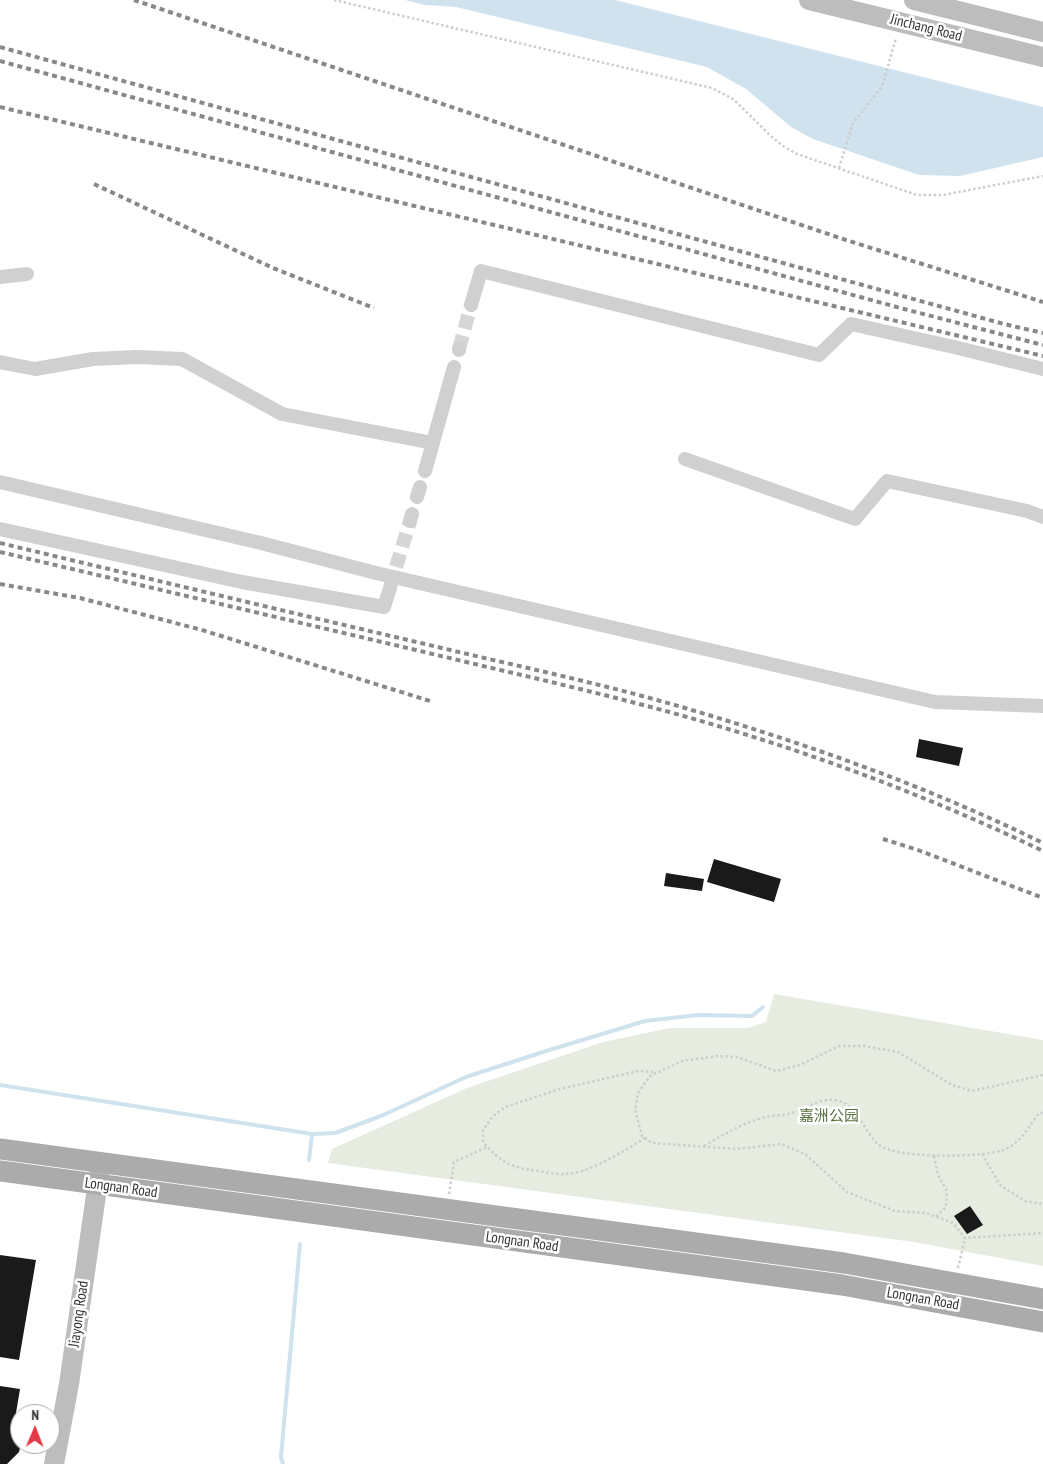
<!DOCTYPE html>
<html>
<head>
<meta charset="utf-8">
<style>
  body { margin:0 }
  #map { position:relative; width:1043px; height:1464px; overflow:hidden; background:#fff; font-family:"PT Sans Narrow",sans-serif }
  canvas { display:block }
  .north { position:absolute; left:10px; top:1404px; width:50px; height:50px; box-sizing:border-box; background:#fff; border:1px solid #adadad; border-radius:50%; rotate:1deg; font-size:14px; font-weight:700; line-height:20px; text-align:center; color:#333 }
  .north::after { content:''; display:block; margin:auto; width:18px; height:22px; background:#e63946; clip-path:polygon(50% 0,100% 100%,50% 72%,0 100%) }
</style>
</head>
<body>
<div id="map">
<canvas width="1043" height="1464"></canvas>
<div class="north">N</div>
</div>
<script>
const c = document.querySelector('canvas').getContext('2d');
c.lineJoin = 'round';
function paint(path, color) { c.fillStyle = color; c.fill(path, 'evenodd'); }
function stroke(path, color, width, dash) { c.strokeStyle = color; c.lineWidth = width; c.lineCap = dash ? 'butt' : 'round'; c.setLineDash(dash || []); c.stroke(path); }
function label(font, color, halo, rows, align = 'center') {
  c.font = font + ' "PT Sans Narrow","Noto Sans SC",sans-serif'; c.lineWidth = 5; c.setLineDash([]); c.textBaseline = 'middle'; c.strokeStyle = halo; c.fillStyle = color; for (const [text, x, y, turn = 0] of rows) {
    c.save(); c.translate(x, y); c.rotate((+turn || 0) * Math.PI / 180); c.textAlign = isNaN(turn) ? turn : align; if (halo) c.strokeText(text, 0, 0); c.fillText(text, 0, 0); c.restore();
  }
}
paint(new Path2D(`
  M774 994 1043 1040V1266L914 1242 328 1163 332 1149 467 1088 603 1042 670 1028H748L766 1022Z`), '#e6ecdf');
paint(new Path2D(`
  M405 0H615L1043 107V157L960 176 919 175 813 139 791 127 746 89 707 67 456 7 425 5Z`), '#cfe2ee');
stroke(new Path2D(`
  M0 1085 312 1134 309 1160
  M312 1134 335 1133 381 1116 466 1077 546 1051 645 1021 698 1015 752 1016 763 1007
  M283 1464 281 1457 284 1423 300 1244`), '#cfe2ee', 4);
paint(new Path2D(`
  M919 739 963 748 959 766 916 757Z
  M714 859 781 879 774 902 707 882Z
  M666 873 704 879 702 891 664 886Z
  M970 1206 983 1225 967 1234 954 1216Z
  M0 1255 36 1260 19 1360 0 1357Z
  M0 1386 20 1389 14 1425 20 1428V1444H21L19 1452 7 1464H0Z`), '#1a1a1a');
stroke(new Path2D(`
  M459 349 471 305
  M390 587 410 521`), '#d6d6d6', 14, [14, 7]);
stroke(new Path2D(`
  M334 0 712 88 733 99 773 138 783 146 797 154 917 195H943L1043 176
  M839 168 853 123 882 87 896 38
  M1043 1075 972 1091 952 1085 898 1052 864 1046H839L800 1065 776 1071 737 1057 718 1056 682 1061 650 1076 638 1093 635 1110 642 1136 652 1143 737 1149 781 1144 805 1154 847 1192 895 1211 926 1213 953 1223 965 1238 1043 1233
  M645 1138C626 1150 588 1174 565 1174 557 1175 547 1172 538 1171 512 1168 500 1162 483 1142V1130L493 1116 505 1107 560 1089 638 1071 656 1072
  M704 1146C723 1135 741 1124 762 1118 772 1115 783 1116 792 1113 807 1108 819 1098 835 1100 859 1104 863 1132 879 1145 895 1159 987 1158 1006 1149 1020 1143 1030 1125 1039 1113H1043
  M982 1154 1000 1185 1025 1201 1043 1204
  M934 1156 938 1175 947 1191 946 1207 936 1217
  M449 1194 454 1162 487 1147
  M958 1268 965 1238`), '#cdcdcd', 2.5, [2.5, 2.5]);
stroke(new Path2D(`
  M0 277 27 274
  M471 305 481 271 819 355 851 324 954 347 1043 369
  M459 350V349
  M0 362 35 369 93 359 137 357 182 359 282 414 433 443
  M685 459 855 519 887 481 1027 511 1043 517
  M425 471 454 367
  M0 482 261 543 376 573 935 702 1043 706
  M417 497 420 487
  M410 521 412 514
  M0 529 242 582 384 607 390 588`), '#d0d0d0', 14);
stroke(new Path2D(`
  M809 0 1043 57
  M914 0 1043 32
  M54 1464 69 1384 100 1167`), '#bdbdbd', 20);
stroke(new Path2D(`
  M0 1149 844 1263 1043 1299
  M0 1171 842 1285 1043 1322`), '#ababab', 21);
stroke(new Path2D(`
  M134 0 846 240 1043 302
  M0 47 1004 324 1043 333
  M0 61 904 309 1043 345
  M0 107 1043 356
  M94 184 273 268 374 308
  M0 543C142 577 284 611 425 644 512 665 600 683 685 708 810 745 926 786 1043 843
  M0 552C140 585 280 618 420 651 507 672 594 691 680 715 805 750 926 795 1043 851
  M0 584 80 598 202 630 430 701
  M883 839 918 850 1043 898`), '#888', 4, [5, 4]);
label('15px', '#333', '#fff', [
  ["Jinchang Road",926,28,14],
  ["Longnan Road",121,1188,8],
  ["Longnan Road",522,1242,8],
  ["Longnan Road",923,1299,10],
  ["Jiayong Road",79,1314,-82]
]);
label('15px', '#56703f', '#fff', [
  ["嘉洲公园",829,1117]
]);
</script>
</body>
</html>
